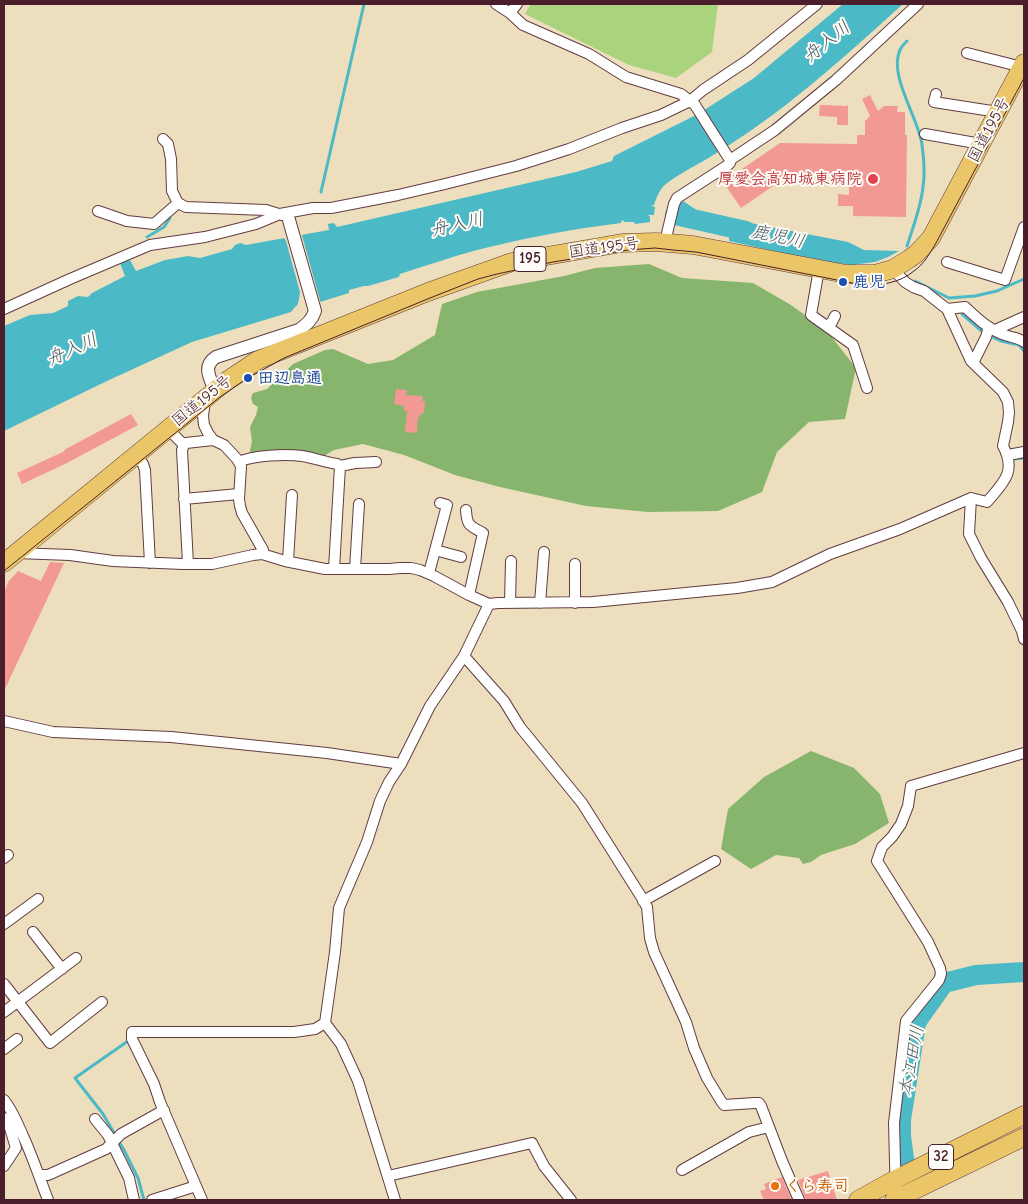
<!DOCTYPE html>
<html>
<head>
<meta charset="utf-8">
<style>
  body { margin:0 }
  #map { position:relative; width:1028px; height:1204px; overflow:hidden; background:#eddfbd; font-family:"Comic Neue",sans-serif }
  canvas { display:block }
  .frame { position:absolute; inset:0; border:5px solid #4a1f2b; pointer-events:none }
</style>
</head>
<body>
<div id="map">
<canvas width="1028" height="1204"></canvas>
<div class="frame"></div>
</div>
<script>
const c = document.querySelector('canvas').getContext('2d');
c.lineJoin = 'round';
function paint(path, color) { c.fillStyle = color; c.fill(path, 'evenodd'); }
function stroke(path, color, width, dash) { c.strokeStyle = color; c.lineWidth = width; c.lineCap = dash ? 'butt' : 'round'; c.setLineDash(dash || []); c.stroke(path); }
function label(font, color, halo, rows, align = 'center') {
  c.font = font + ' "Comic Neue","Klee One",sans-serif'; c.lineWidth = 4; c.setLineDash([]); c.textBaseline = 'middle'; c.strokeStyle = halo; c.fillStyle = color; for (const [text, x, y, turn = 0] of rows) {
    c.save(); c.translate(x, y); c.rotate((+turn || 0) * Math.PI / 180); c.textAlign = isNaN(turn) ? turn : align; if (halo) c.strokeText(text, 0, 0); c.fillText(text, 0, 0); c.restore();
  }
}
paint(new Path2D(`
  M531 4H718L712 52 676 78 629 65 525 14Z`), '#aad37e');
paint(new Path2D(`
  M649 264 682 278 753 283 791 305 827 331 856 368 845 419 809 422 777 452 762 492 718 511 648 512 586 506 500 487 455 475 404 455 363 444 334 450 322 457 251 453 250 450 252 442 250 427 256 415 258 407 253 404 251 398 253 393 267 389 293 364 325 350 333 349 368 364 393 360 435 335 442 304 477 292 564 276 595 268Z
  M811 751 854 768 880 794 889 823 855 844 821 855 811 862 803 864 799 858 776 855 751 869 721 849 728 809 764 777Z`), '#87b56d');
paint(new Path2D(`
  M843 4H903C842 59 781 115 710 157 699 164 669 179 662 188 658 193 656 199 654 205L651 206 655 207 654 215H648L650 217V222L635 224 634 222H625L622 220 621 223C572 229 525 238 477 250 451 257 425 266 400 274L399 277 368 286H364L349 290V293L320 302 296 306 291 312 192 342 107 381 4 431V326L30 315 53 313 68 306V301L78 296 88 297 92 293 125 276 120 263 130 260 136 271 165 260 188 256 200 258 232 249 235 245 240 243 246 245 329 230 328 224 334 223 337 227 576 172 612 161 614 156 698 114 754 78Z
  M683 201 698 211 714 216 848 242 864 250 899 251 888 257 875 262 851 265 810 259 729 241 730 227 689 218 686 227 674 220 677 207Z`), '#4bb9c6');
paint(new Path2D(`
  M301 232 321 304 297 309 296 310 299 299 300 292 286 241 283 235Z`), '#eddfbd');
stroke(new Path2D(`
  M907 41C904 44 901 47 900 50 888 75 919 119 922 145 924 159 925 174 923 187 921 207 913 227 907 246
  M321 192 364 4
  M147 237 164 227 170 218
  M915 281 949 298 975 296 997 291 1024 279
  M962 314 984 333
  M990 336 1001 341 1019 345 1024 351
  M1014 459 1024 458
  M128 1041 75 1078 103 1114 124 1150 138 1178 144 1200`), '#4bb9c6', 3);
stroke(new Path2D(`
  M675 215 746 231
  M905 1166 901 1136V1120L916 1023 919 1018 944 983 976 975 1024 972`), '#4bb9c6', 20);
paint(new Path2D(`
  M870 95 878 111 884 106H898L897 112H905V135H907L906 217 853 216V206H838V194L849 195V174L792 173 741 208 723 182 780 143 857 144V135H865V121L870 116 862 99Z
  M820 105 846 106 848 105V125H837V117L819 116Z
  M396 389 407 390 406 395 423 396 422 401H425L424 413H421L420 417H418L417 433 405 432 407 411H404V406L394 404Z
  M131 414 138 425 65 464 22 484 17 473 65 451 64 450Z
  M50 562 64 563 4 691V593L8 582 18 571 41 581Z
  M828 1171 837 1200H806L798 1180Z
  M782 1177 792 1200H764L760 1191 766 1189 764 1184Z`), '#f29994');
const minor = new Path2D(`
  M496 4 510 13 523 25 589 54 626 77 681 94 695 105 730 160
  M510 13 517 4
  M967 53 1022 67
  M936 94 934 102 998 112
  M925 134 981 144
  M163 139 168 144 171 159 172 191 178 203 186 207 266 210 282 215
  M98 211 127 221 154 224 178 203
  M665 242 674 204 677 198 728 165 730 163V160L775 130 836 80 918 4
  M947 262 1005 280 1024 227
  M819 269 811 315 853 345 867 388
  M893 269 905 282 913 287 924 291 947 309 965 307C977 318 989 330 1005 335 1012 338 1018 337 1024 342
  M4 309 70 279 150 245 205 237 256 224 280 214 313 208H331L398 195 445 184 516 166 569 149 622 128 661 115 690 101 703 90 748 60 817 4
  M947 309 971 361 1003 392 1008 402 1009 413 1008 422 1003 446C1017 472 1003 483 987 502L971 498 969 534 981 558 1008 602 1022 631 1024 639
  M827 326 832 322 835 316
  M995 330 1024 317
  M973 363 986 337 989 327
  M205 400 203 416 204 425 208 433 213 440 224 445 237 459 241 466 239 499 240 506 242 513 263 550 262 554 285 561 325 569H389L400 568H411L420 570 434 576 469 595 489 604 464 656 430 706 401 764 389 782 380 801 367 842 339 908 335 952 325 1023 341 1044 358 1081 395 1200
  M168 429 184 445
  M1008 455 1024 452
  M135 456 143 464 145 470 150 563
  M239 462C253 455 286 454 302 456 314 458 325 462 337 464L340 466 334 569
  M340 466 355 463 376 462
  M184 499 239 494
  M466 510C467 526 469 525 483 533L469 595
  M435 550 461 557
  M17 553 70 555 113 561 183 564H212L253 555 262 554
  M288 561 292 495
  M188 564 182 450 184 445 186 443 213 440
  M355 569 359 504
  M429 573 447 505 440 503
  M510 603 511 561
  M540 603 544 552
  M575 603V564
  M489 604 498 603 593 602 737 588 772 582 830 554 900 529 971 498
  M464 656 504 701 520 727 582 803 642 898 647 907 650 938 654 952 686 1022 694 1048 707 1078 721 1101 724 1105 755 1103H759L761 1106 782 1161 799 1200
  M4 721 53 732 171 737 327 753 401 764
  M4 858 8 855
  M643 901 715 861
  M4 924 38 899
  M33 932 62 969
  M4 984 50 1043 102 1002
  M4 1012 76 958
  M4 1049 17 1039
  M4 1100C13 1111 18 1125 24 1138 33 1158 40 1179 48 1200
  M4 1118 9 1125 16 1148 4 1166
  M95 1119 108 1135 129 1178 134 1200
  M682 1170 749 1132 769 1127
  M39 1175H48L106 1149 121 1134 164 1110
  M388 1176 532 1143 544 1166 571 1200
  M152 1200 196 1186
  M202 1200 160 1102 154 1084 132 1039V1032H294L315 1029 325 1023
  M896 1200 894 1123 906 1021 939 980 941 974 940 968 928 942 877 861 882 847 892 837 901 824 908 806 911 786 1024 753`);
const tertiary = new Path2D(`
  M215 391C210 378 202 366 216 357L299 330C307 324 312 320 315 311L289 220`);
const trunk = new Path2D(`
  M4 563 228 380 258 360 428 292 512 262 622 243 656 242 693 245 846 274H875L893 269 909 259 916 254 931 238 1024 63
  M858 1200 896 1179 1024 1115
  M894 1200 1024 1137`);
stroke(minor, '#623c41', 12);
stroke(tertiary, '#623c41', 14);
stroke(trunk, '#623c41', 19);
stroke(minor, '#fff', 10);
stroke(tertiary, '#fff', 12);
stroke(trunk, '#eac669', 18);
stroke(new Path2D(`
  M4 571 220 397 248 378 284 358 430 298 478 279 497 274 553 262 628 250 655 248 673 250 696 252 862 285C879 286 900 283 914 271 924 264 930 253 936 243L1024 78`), '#4a1f2b', 1);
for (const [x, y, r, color] of [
  [873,179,6,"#e0444e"],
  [843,282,5,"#1a4fb4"],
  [248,378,5,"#1a4fb4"],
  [775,1186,5,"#e8710a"]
]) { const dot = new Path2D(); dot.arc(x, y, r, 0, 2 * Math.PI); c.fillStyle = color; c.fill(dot); stroke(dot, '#fdfcf7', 2); }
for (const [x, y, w] of [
  [530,259,32],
  [941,1157,25]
]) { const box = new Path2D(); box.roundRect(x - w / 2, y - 12.5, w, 25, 4); c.fillStyle = '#fdfcf7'; c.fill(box); stroke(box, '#4a1f2b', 1); }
label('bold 15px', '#4a1f2b', null, [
  ["195",530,259],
  ["32",941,1157]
]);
label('16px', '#4a1f2b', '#fdfcf7', [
  ["国道195号",989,130,-62],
  ["国道195号",604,248,-8],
  ["国道195号",202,401,-39]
]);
label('bold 16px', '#be3a42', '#fdfcf7', [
  ["厚愛会高知城東病院",862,179]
], 'right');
label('bold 16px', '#164399', '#fdfcf7', [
  ["鹿児",853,282],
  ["田辺島通",258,378]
], 'left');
label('bold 16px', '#c56008', '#fdfcf7', [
  ["くら寿司",785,1186]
], 'left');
label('italic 18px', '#4a5d69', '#fdfcf7', [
  ["舟入川",827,42,-39],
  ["舟入川",457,225,-13],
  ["鹿児川",778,237,12],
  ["舟入川",72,350,-24],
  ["本江田川",912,1061,-80]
]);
</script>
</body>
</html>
